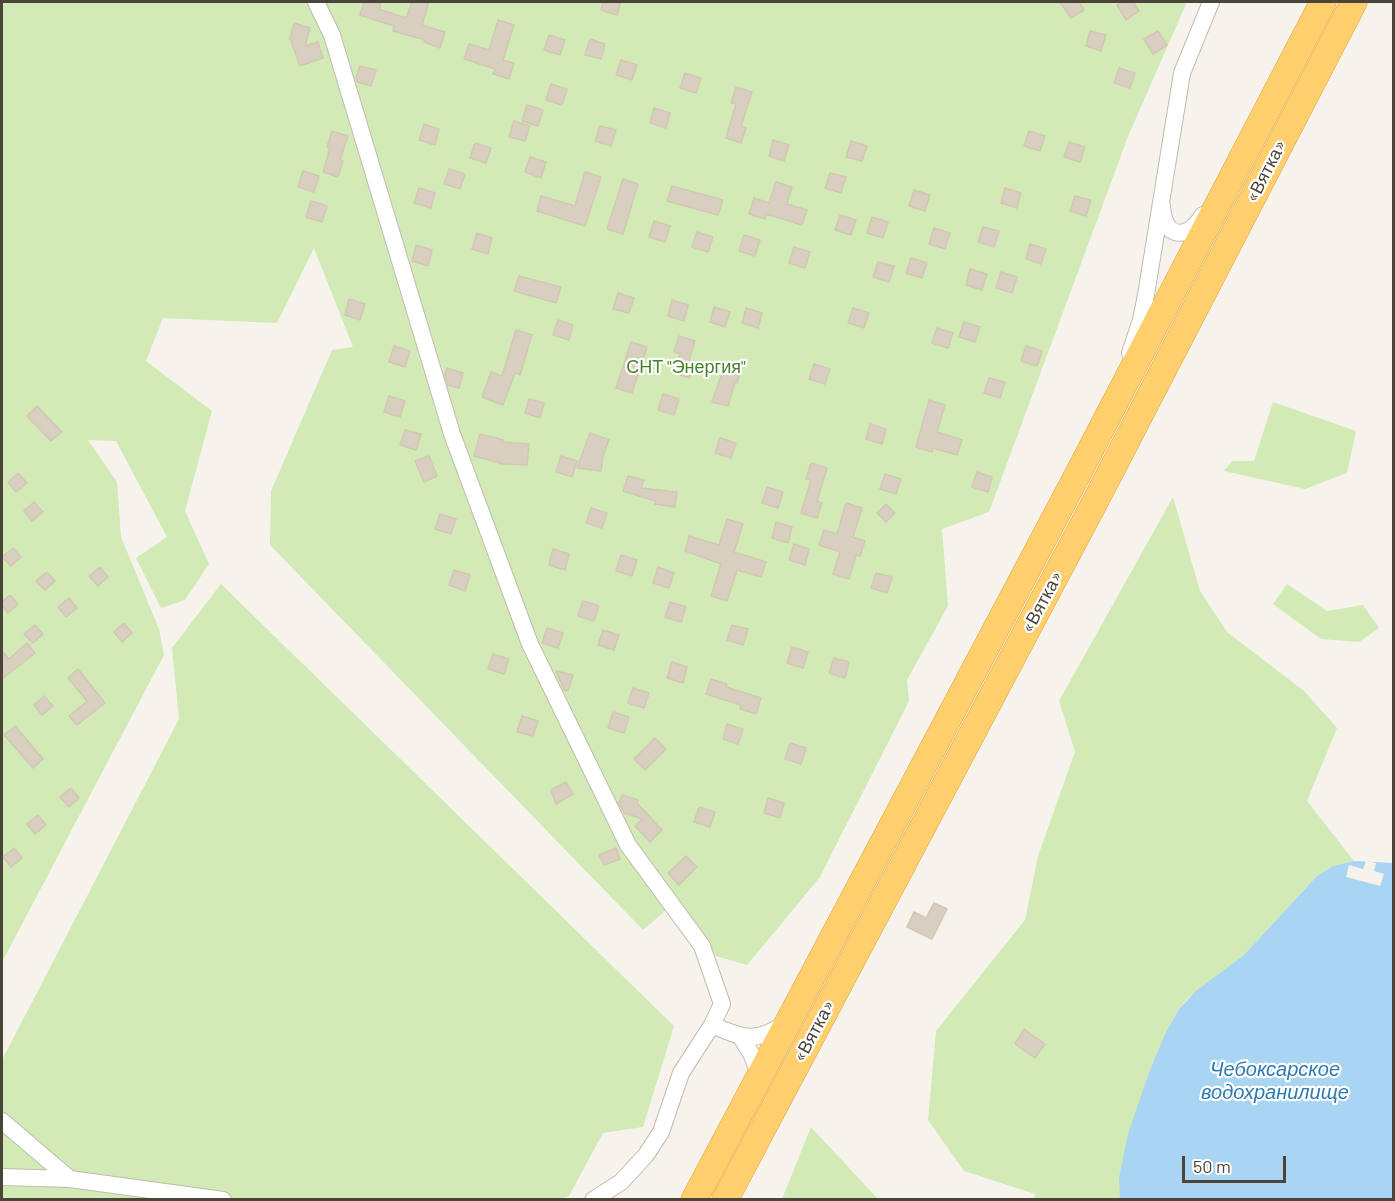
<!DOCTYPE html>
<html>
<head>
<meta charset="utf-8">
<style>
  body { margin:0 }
  #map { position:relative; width:1395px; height:1201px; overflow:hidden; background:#f6f3ec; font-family:Barlow,sans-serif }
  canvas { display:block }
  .frame { position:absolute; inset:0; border:3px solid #4b4439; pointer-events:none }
  .scale { position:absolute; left:1182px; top:1156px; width:104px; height:27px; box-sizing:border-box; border:3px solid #4b4439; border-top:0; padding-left:8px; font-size:18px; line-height:21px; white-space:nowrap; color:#4b4439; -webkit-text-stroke:4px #fff; paint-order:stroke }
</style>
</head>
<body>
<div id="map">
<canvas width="1395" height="1201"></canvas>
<div class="frame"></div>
<div class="scale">50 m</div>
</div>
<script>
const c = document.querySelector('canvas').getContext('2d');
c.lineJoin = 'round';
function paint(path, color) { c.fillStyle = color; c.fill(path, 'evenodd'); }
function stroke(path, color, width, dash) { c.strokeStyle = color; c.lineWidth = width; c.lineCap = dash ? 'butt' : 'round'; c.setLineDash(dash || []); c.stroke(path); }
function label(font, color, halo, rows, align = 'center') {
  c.font = font + ' Barlow,sans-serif'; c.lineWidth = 4.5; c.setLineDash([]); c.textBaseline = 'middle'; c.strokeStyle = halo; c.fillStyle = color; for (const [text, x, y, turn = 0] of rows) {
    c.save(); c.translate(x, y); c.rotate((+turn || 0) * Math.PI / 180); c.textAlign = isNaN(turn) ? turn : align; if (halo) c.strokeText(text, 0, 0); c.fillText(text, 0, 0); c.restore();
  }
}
paint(new Path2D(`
  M2 2H1187L1129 134 989 512 942 529 948 606 907 680 909 701 820 877 747 965 716 956 678 900 643 930 270 545 271 491 332 350 353 347 314 248 277 323 163 318 146 361 212 411 185 511 209 564 185 600 161 608 136 558 167 537 116 441 88 440 117 482 121 537 159 629 164 655 2 962Z
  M1273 402 1356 431 1347 473 1305 489 1224 471 1232 461H1254Z
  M1173 497 1200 591 1227 632 1304 691 1337 728 1307 801 1354 861 1333 866 1317 876 1244 955 1187 999 1179 1009 1165 1034 1151 1067 1141 1099 1120 1199H1034L1035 1194 964 1171 928 1120 936 1031 1025 920 1038 856 1075 752 1059 701Z
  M221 584 674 1026 643 1127 603 1133 569 1196 561 1199H2V1060L179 719 172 648Z
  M1287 584 1327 611 1363 605 1379 628 1359 642 1321 639 1273 604Z
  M811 1127 878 1199H782Z`), '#d2eab5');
paint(new Path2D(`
  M1354 861 1393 863V1199L1120 1200 1119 1178 1128 1134 1151 1067 1165 1034 1179 1009 1196 991 1244 955 1317 876 1333 866Z`), '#a9d4f2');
paint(new Path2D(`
  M1366 861 1376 863 1374 871 1384 874 1380 886 1346 877 1349 865 1363 869Z`), '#f6f3ec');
const building = new Path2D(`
  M364 2 381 4 379 9 406 18 412 2H429L422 25 445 32 440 48 424 42 425 40 393 31 394 26 360 15Z
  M603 2H621L617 15 601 10Z
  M1060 2H1079L1084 10 1071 18Z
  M1123 2H1133L1139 11 1126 20 1117 5Z
  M498 20 514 25 503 60 514 63 509 79 493 74 495 69 464 59 469 44 489 50Z
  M294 23 310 28 305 46 318 42 323 58 300 66 290 38Z
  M1090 31 1106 35 1101 51 1086 46Z
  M1158 31 1167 45 1153 54 1144 39Z
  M549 35 565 40 560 55 544 50Z
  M590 39 605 44 601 59 585 55Z
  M621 60 637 65 632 80 616 75Z
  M360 66 376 70 371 86 357 82 356 78Z
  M1119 68 1135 73 1130 88 1114 83Z
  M685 73 701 78 696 93 680 88Z
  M551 84 567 89 562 105 546 100Z
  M736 87 752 92 741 126 746 128 741 143 726 138 736 104 731 103Z
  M527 105 543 110 538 126 522 121Z
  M654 108 670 113 666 128 650 123Z
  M514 121 530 126 525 141 509 137Z
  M424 124 439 129 435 145 419 140Z
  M600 126 616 130 611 146 595 141Z
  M332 131 348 136 340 160 343 161 338 177 323 172 330 148 327 147Z
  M1029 131 1045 136 1040 151 1024 146Z
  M773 140 789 145 784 161 769 156Z
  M851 141 867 146 862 161 846 157Z
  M1069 142 1085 147 1080 162 1064 157Z
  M475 143 491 148 486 163 470 158Z
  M530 157 546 162 541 178 525 172Z
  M449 169 465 174 460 189 444 184Z
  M303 171 319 176 314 192 298 187Z
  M585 172 601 177 585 226 537 211 541 196 575 206Z
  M830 173 846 177 841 193 825 188Z
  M623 179 638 184 623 234 607 229Z
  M776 182 792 187 787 204 807 210 802 225 766 214 765 219 749 214 754 198 769 203Z
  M672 186 723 200 718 215 667 201Z
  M419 188 435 193 431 208 414 203Z
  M1005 188 1021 193 1017 208 1001 203Z
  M914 190 930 195 925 211 909 206Z
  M1075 196 1091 200 1086 216 1070 211Z
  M311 201 327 206 322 222 306 217Z
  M840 215 856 220 851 235 835 230Z
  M872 217 888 222 883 238 867 233Z
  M654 221 670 226 665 242 649 237Z
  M983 227 999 231 994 247 978 242Z
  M934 228 950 233 945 249 929 244Z
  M697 232 713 237 708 252 692 247Z
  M477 233 492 238 488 254 472 249Z
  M744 235 760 240 755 256 739 251Z
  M1030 244 1046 249 1041 264 1026 259Z
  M416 245 432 250 428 266 412 261Z
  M794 247 810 252 805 268 789 263Z
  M911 258 927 263 922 278 906 273Z
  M878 262 894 266 889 282 873 277Z
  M970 269 987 274 982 290 966 285Z
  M1001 272 1017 277 1012 293 996 288Z
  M519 276 561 287 556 303 514 291Z
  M618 293 634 298 629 313 613 309Z
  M349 299 365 304 360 320 345 315Z
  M672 300 688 305 684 321 668 316Z
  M714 307 730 312 725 327 710 322Z
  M746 308 762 313 758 328 742 323Z
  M853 308 869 313 864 328 848 323Z
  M558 320 573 325 569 340 553 335Z
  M964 322 980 327 975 342 959 337Z
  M937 328 953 333 948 348 932 343Z
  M516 330 532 335 520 375 515 373 503 405 482 397 491 372 502 376Z
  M679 336 695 341 689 361 695 363 690 378 674 373 680 354 674 352Z
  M631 342 647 347 632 393 616 388Z
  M394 346 410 351 405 367 389 362Z
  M1026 346 1042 351 1037 366 1021 361Z
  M726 362 742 367 737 383 735 382 728 406 712 402Z
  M814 364 830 369 825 384 809 379Z
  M447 368 463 373 459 388 448 385 445 375Z
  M989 378 1005 382 1000 398 984 393Z
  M663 394 679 399 674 415 658 410Z
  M389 396 405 401 400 417 384 412Z
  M529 399 544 403 540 418 525 413Z
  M929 400 945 405 937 432 962 440 957 455 933 448 932 452 916 447Z
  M37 406 62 432 51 441 27 416Z
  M870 424 886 429 882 444 866 439Z
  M405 430 421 434 416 450 400 445Z
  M590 433 609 440 603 456 601 471 577 468Z
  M480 434 503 440 502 442 529 444 527 465 503 464 474 456Z
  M720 438 736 443 731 458 715 453Z
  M429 456 437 476 424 482 415 461Z
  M561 456 577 461 572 477 556 472Z
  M811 463 827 468 817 501 822 503 817 518 801 513 811 480 806 479Z
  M977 472 992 477 988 492 972 487Z
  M18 473 27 483 16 492 8 482Z
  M885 474 901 479 896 494 880 489Z
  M628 476 644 480 641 488 677 492 675 507 655 504V501L623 491Z
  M767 487 783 492 778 508 762 503Z
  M34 502 43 512 32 521 24 511Z
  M846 503 862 508 853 537 865 541 860 556 856 555 849 579 833 574 840 552 819 545 824 530 837 534Z
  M886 504 895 513 886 522 877 513Z
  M591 508 607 513 602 528 586 523Z
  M440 514 456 519 451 534 435 529Z
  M727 519 743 524 734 552 766 562 761 577 737 570 727 601 711 596 721 564 685 551 689 536 719 545Z
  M776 522 792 527 788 543 772 538Z
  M794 544 809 549 805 565 789 560Z
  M13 548 21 557 11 566 2 557Z
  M553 549 569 554 565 570 549 565Z
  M621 555 637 560 632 576 616 571Z
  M100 567 108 577 98 586 89 576Z
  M658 567 674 573 669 588 653 583Z
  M454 570 470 575 465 591 449 585Z
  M47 572 55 581 45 590 36 581Z
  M876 573 892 577 887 593 871 588Z
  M10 595 18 604 8 613 2 606V602Z
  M69 598 77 608 66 617 58 607Z
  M583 601 599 606 594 621 578 616Z
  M670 602 686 607 681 622 665 617Z
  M124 623 132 633 122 642 114 632Z
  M35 625 43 634 33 643 24 634Z
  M732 625 748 629 743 645 727 640Z
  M547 628 563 633 558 648 542 643Z
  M603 630 619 635 614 650 598 645Z
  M27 643 35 653 2 679V651L9 659Z
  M792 647 808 652 803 668 787 663Z
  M493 654 509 659 504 674 488 669Z
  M834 658 849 662 845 678 829 673Z
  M672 662 687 667 683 683 667 678Z
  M78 669 105 703 77 725 69 716 87 701 68 678Z
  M556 671 573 675 568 691 564 690Z
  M711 679 727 684 726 687 761 698 756 714 740 709 741 705 706 694Z
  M633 688 649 693 644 708 628 703Z
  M44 696 53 706 42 715 34 705Z
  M613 712 629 717 624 733 608 728Z
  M522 716 538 721 533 736 517 732Z
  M727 724 743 729 738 744 723 739Z
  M15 726 43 759 33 768 4 735Z
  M655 738 666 749 645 770 634 759Z
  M790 743 806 748 801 764 785 759Z
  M566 782 573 794 556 804 551 790Z
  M71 788 79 798 69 807 60 797Z
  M622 795 638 800 637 803 662 830 650 842 635 826 643 819 624 813 619 803Z
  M768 798 784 803 780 818 764 813Z
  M699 807 715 812 710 827 694 822Z
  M38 815 46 825 35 834 27 824Z
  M14 848 22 858 11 867 3 857Z
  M616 848 620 859 604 865 599 855Z
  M686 856 697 867 679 885 668 873Z
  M934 903 947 909 932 939 907 927 914 912 926 918Z
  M1024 1029 1045 1044 1035 1058 1015 1044Z`);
paint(building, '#d8cfc1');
stroke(building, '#d3c7b4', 1.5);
const minor = new Path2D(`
  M316 2 332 35 452 434 530 644 628 845 702 946 722 1004 712 1025
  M1162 206C1164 239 1187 241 1203 215
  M1130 353 1141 320 1146 295 1182 73 1211 2
  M741 1037 752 1055 760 1078
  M2 1121 70 1179 223 1200
  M2 1177 70 1179
  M593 1200 621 1182 646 1155 661 1132 681 1073 712 1025C742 1038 757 1044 785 1023`);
const highway = new Path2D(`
  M694 1200 1080 470 1323 2
  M725 1200 1097 498 1354 2`);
stroke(minor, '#c2bbae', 18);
stroke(highway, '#e0a43c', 27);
stroke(minor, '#fff', 16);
stroke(highway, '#ffcf6e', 26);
label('18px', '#4b4439', '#fff', [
  ["«Вятка»",1266,171,-63],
  ["«Вятка»",1042,602,-62],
  ["«Вятка»",814,1031,-62]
]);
label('18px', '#4a7f2a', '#fff', [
  ["СНТ \"Энергия\"",686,367]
]);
label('italic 20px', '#2e7ab2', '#fff', [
  ["Чебоксарское",1275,1069],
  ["водохранилище",1275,1092]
]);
</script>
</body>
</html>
